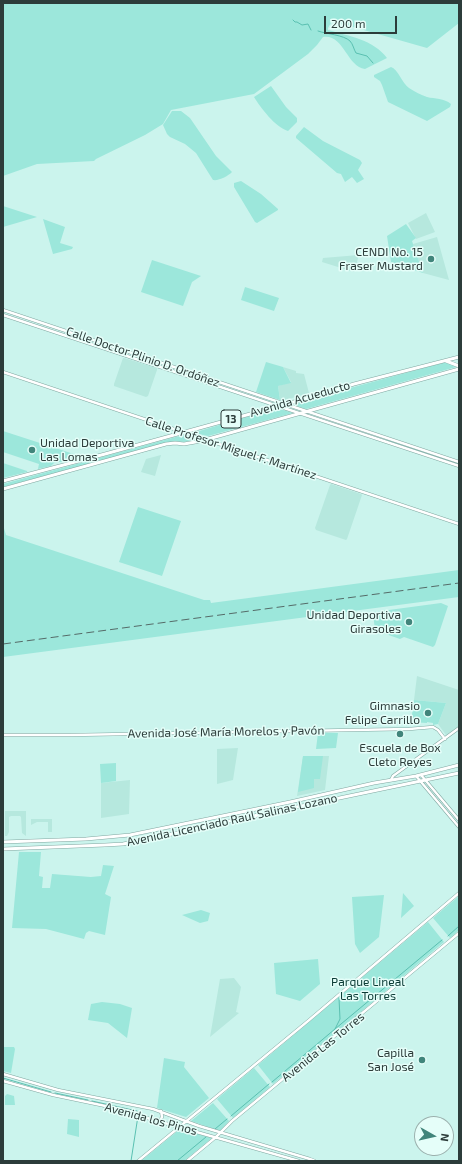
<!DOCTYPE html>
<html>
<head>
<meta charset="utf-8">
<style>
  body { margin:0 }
  #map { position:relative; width:462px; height:1164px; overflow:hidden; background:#cbf4ed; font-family:"Exo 2",sans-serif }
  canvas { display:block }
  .frame { position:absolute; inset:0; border:4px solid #2c3c3a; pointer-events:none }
  .north { position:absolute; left:414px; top:1116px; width:40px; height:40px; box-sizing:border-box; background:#e5fef9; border:1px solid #9bb0ad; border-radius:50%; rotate:98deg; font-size:11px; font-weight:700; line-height:16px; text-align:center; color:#2c3c3a }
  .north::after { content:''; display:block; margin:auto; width:14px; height:18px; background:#40857b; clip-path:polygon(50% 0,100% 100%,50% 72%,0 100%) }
  .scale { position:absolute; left:324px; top:16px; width:73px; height:18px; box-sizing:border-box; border:2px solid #2c3c3a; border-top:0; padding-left:5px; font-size:12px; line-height:14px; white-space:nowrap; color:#2c3c3a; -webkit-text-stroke:3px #e5fef9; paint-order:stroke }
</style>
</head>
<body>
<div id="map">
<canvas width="462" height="1164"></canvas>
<div class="frame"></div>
<div class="north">N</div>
<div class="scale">200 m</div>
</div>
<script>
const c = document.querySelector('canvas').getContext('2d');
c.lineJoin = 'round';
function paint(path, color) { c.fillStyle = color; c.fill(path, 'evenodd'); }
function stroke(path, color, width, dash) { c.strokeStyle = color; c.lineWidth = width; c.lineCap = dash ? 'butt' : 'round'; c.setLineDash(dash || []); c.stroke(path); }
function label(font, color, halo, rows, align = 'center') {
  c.font = font + ' "Exo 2",sans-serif'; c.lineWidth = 3; c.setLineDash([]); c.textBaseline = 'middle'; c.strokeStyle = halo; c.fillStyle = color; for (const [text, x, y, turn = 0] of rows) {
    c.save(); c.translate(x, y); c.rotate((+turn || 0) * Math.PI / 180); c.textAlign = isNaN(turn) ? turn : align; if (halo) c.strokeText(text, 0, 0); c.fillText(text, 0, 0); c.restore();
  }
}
paint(new Path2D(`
  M426 213 435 232 416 239 408 223Z
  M437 237 449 280 423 273 413 244Z
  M359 255 354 272 322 262 323 258Z
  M123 358H124L157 368V370L148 396 146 397 114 386V384Z
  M283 367 296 371V373L304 374 309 393 282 401 280 400 278 386 291 382Z
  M161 455 155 476 141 472 146 459Z
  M331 484 361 494 362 495 347 539 346 540 316 530 315 528 330 485Z
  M417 676 459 690V726L446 735 438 724 446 703 414 700Z
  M238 748 233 780 217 784V749Z
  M303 756H329L325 790 297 796Z
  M130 780 129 814 101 818V783Z
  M5 811H26V836L22 833 21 817 20 816H11L9 817V832L7 836H5Z
  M31 819H52V832H48V822H37L31 825Z
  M234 978 241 987 236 1012 239 1013 210 1037 220 979Z`), '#b6e8de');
paint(new Path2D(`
  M3 3H459V23L427 48 332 21 328 28V30C349 36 374 40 387 58L365 69C347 67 344 34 323 37L317 45 308 54 254 94 171 110 163 124 145 135 96 159 94 161 37 164 3 176Z
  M391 67C398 69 402 83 409 88 415 92 421 95 427 97 435 99 444 98 451 104L450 107 427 121 388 102 382 85 380 81 374 77V75Z
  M271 86 286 107 297 118V122L288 131C275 127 261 108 254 97Z
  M172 111H181L190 118 216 156 232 172C228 176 219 181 213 180L196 153 185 144 170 137 167 134 163 125Z
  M304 127 323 141 360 160 362 163 358 170 364 179 357 183 352 177 345 182 341 174 337 173 296 138V136Z
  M241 181 261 194 278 209V210L257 223 255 222 234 187V183Z
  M3 206 37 217 3 227Z
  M43 219 65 227 60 243 73 247 72 249 53 254Z
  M406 224 416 238 412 241 423 273 391 262 387 236Z
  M152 260 201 276 192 282 183 306 141 292Z
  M245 287 279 298 274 311 241 300Z
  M266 362 283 367 291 383 278 386 280 400 256 392Z
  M446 362 456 366V367L306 409 294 405 295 403Z
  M277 408 293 413 208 436 195 433 196 432Z
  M3 431 83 457 63 462H58L54 463 51 466 38 469 39 464 3 452Z
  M183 435 195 438V439L184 442 175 441 170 442 3 487V484Z
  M387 439 459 463V465L386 441Z
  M3 463 27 471V472L3 478Z
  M138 507 181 521 162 576 119 562Z
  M3 525 6 535 204 600H210L211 603 459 570V597L3 657Z
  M441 603 448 606 435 645 433 647 404 637 400 639 377 631 375 630 373 613 374 612Z
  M414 700 446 703 438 724 433 725V723L427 722V723L411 722Z
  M318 733H338L336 748 316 749Z
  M303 756H323L320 779H314V788L298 792Z
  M116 763V781L101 783 100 764Z
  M19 852H41L39 876 43 877 42 888H50L52 874 91 877 101 876 103 865 114 866 105 894 111 897 105 935 89 931 86 933 84 939 46 929 12 928Z
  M403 893 414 906 401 918Z
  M384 895 379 937 360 953 355 944 352 897Z
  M459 896V930L450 938 433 918Z
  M201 910 210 913 208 921 200 923 182 915Z
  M428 922 444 942 356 1016 273 1084 258 1065Z
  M318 959 320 984 300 1001 276 994 274 963Z
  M102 1002 120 1004 132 1008 127 1038 108 1023 88 1020 91 1004Z
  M3 1047H14L15 1049 11 1073 3 1071Z
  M164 1058 185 1062 184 1067 209 1098 186 1117 157 1108Z
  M254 1068 270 1087 233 1118 217 1099Z
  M7 1094 14 1096 15 1105H5V1096Z
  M213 1103 229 1121 220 1131 191 1121Z
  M68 1119 79 1120V1137L67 1134Z
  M180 1129 212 1138 184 1161H141Z`), '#9ce7db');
stroke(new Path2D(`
  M293 20 295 22H297L302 25 308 24 311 30
  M318 31C326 34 344 35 350 41 353 44 354 50 356 53L367 56 373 63
  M448 936 459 926
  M335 1029 442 940
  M3 1078 51 1092
  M272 1082 335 1029 340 1019 339 998
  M55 1093 88 1100
  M92 1101 137 1111
  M231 1116 269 1084
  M215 1129 227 1119
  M131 1161 138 1116
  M177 1161 206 1137`), '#5ac0b1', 1);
const tertiary = new Path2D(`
  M3 310 459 462
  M3 315 459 466
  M3 372 459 524
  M3 735H71L409 729 433 727 438 730 445 739
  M421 775 459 820
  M416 776 459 827
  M391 780 393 776 459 728
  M3 1074 58 1090 153 1109 199 1126 310 1159 315 1161
  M3 1081 53 1095 134 1112 147 1118 299 1161
  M160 1121 162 1117 161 1111
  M138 1161 308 1021 459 893
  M187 1161 216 1137 232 1121 459 933`);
const secondary = new Path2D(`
  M3 842 86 839 130 835 290 802 374 783 416 776 459 765
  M3 849 105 845 123 844 192 830 220 823 459 773`);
const primary = new Path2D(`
  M446 361 459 366
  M3 481 105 454 319 395 354 384 459 357
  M3 489 166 444 175 443 184 444 201 441 459 369`);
stroke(tertiary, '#81a7a1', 3.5);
stroke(secondary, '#81a7a1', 4);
stroke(primary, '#81a7a1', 4);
stroke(tertiary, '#fff', 2.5);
stroke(secondary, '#fff', 3);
stroke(primary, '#fff', 3);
stroke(new Path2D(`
  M3 644 459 583`), '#556b68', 1, [8, 4]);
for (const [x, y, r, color] of [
  [431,259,4,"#40857b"],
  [32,450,4,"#40857b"],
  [409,622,4,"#40857b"],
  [428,713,4,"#40857b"],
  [400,734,4,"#40857b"],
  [422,1060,4,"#40857b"]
]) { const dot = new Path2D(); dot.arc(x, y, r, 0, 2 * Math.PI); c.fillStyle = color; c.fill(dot); stroke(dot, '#e5fef9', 1.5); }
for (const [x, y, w] of [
  [231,419,20]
]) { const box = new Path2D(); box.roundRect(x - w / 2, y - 9, w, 18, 3); c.fillStyle = '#e5fef9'; c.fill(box); stroke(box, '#2c3c3a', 1); }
label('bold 11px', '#2c3c3a', null, [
  ["13",231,419]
]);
label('12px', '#2c3c3a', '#e5fef9', [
  ["CENDI No. 15",423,252],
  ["Fraser Mustard",423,266],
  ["Unidad Deportiva",40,443,"left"],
  ["Las Lomas",40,457,"left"],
  ["Unidad Deportiva",401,615],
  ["Girasoles",401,629],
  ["Gimnasio",420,706],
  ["Felipe Carrillo",420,720],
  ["Escuela de Box",400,748,"center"],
  ["Cleto Reyes",400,762,"center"],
  ["Capilla",414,1053],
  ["San José",414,1067]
], 'right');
label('12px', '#2c3c3a', '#e5fef9', [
  ["Calle Doctor Plinio D. Ordóñez",143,357,19],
  ["Avenida Acueducto",300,399,-16],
  ["Calle Profesor Miguel F. Martínez",231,448,18],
  ["Avenida José María Morelos y Pavón",226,732,-1],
  ["Avenida Licenciado Raúl Salinas Lozano",232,820,-12],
  ["Avenida Las Torres",323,1047,-39],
  ["Avenida los Pinos",151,1119,15]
]);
label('12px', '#0b3b35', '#e5fef9', [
  ["Parque Lineal",368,982],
  ["Las Torres",368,996]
]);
</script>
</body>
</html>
